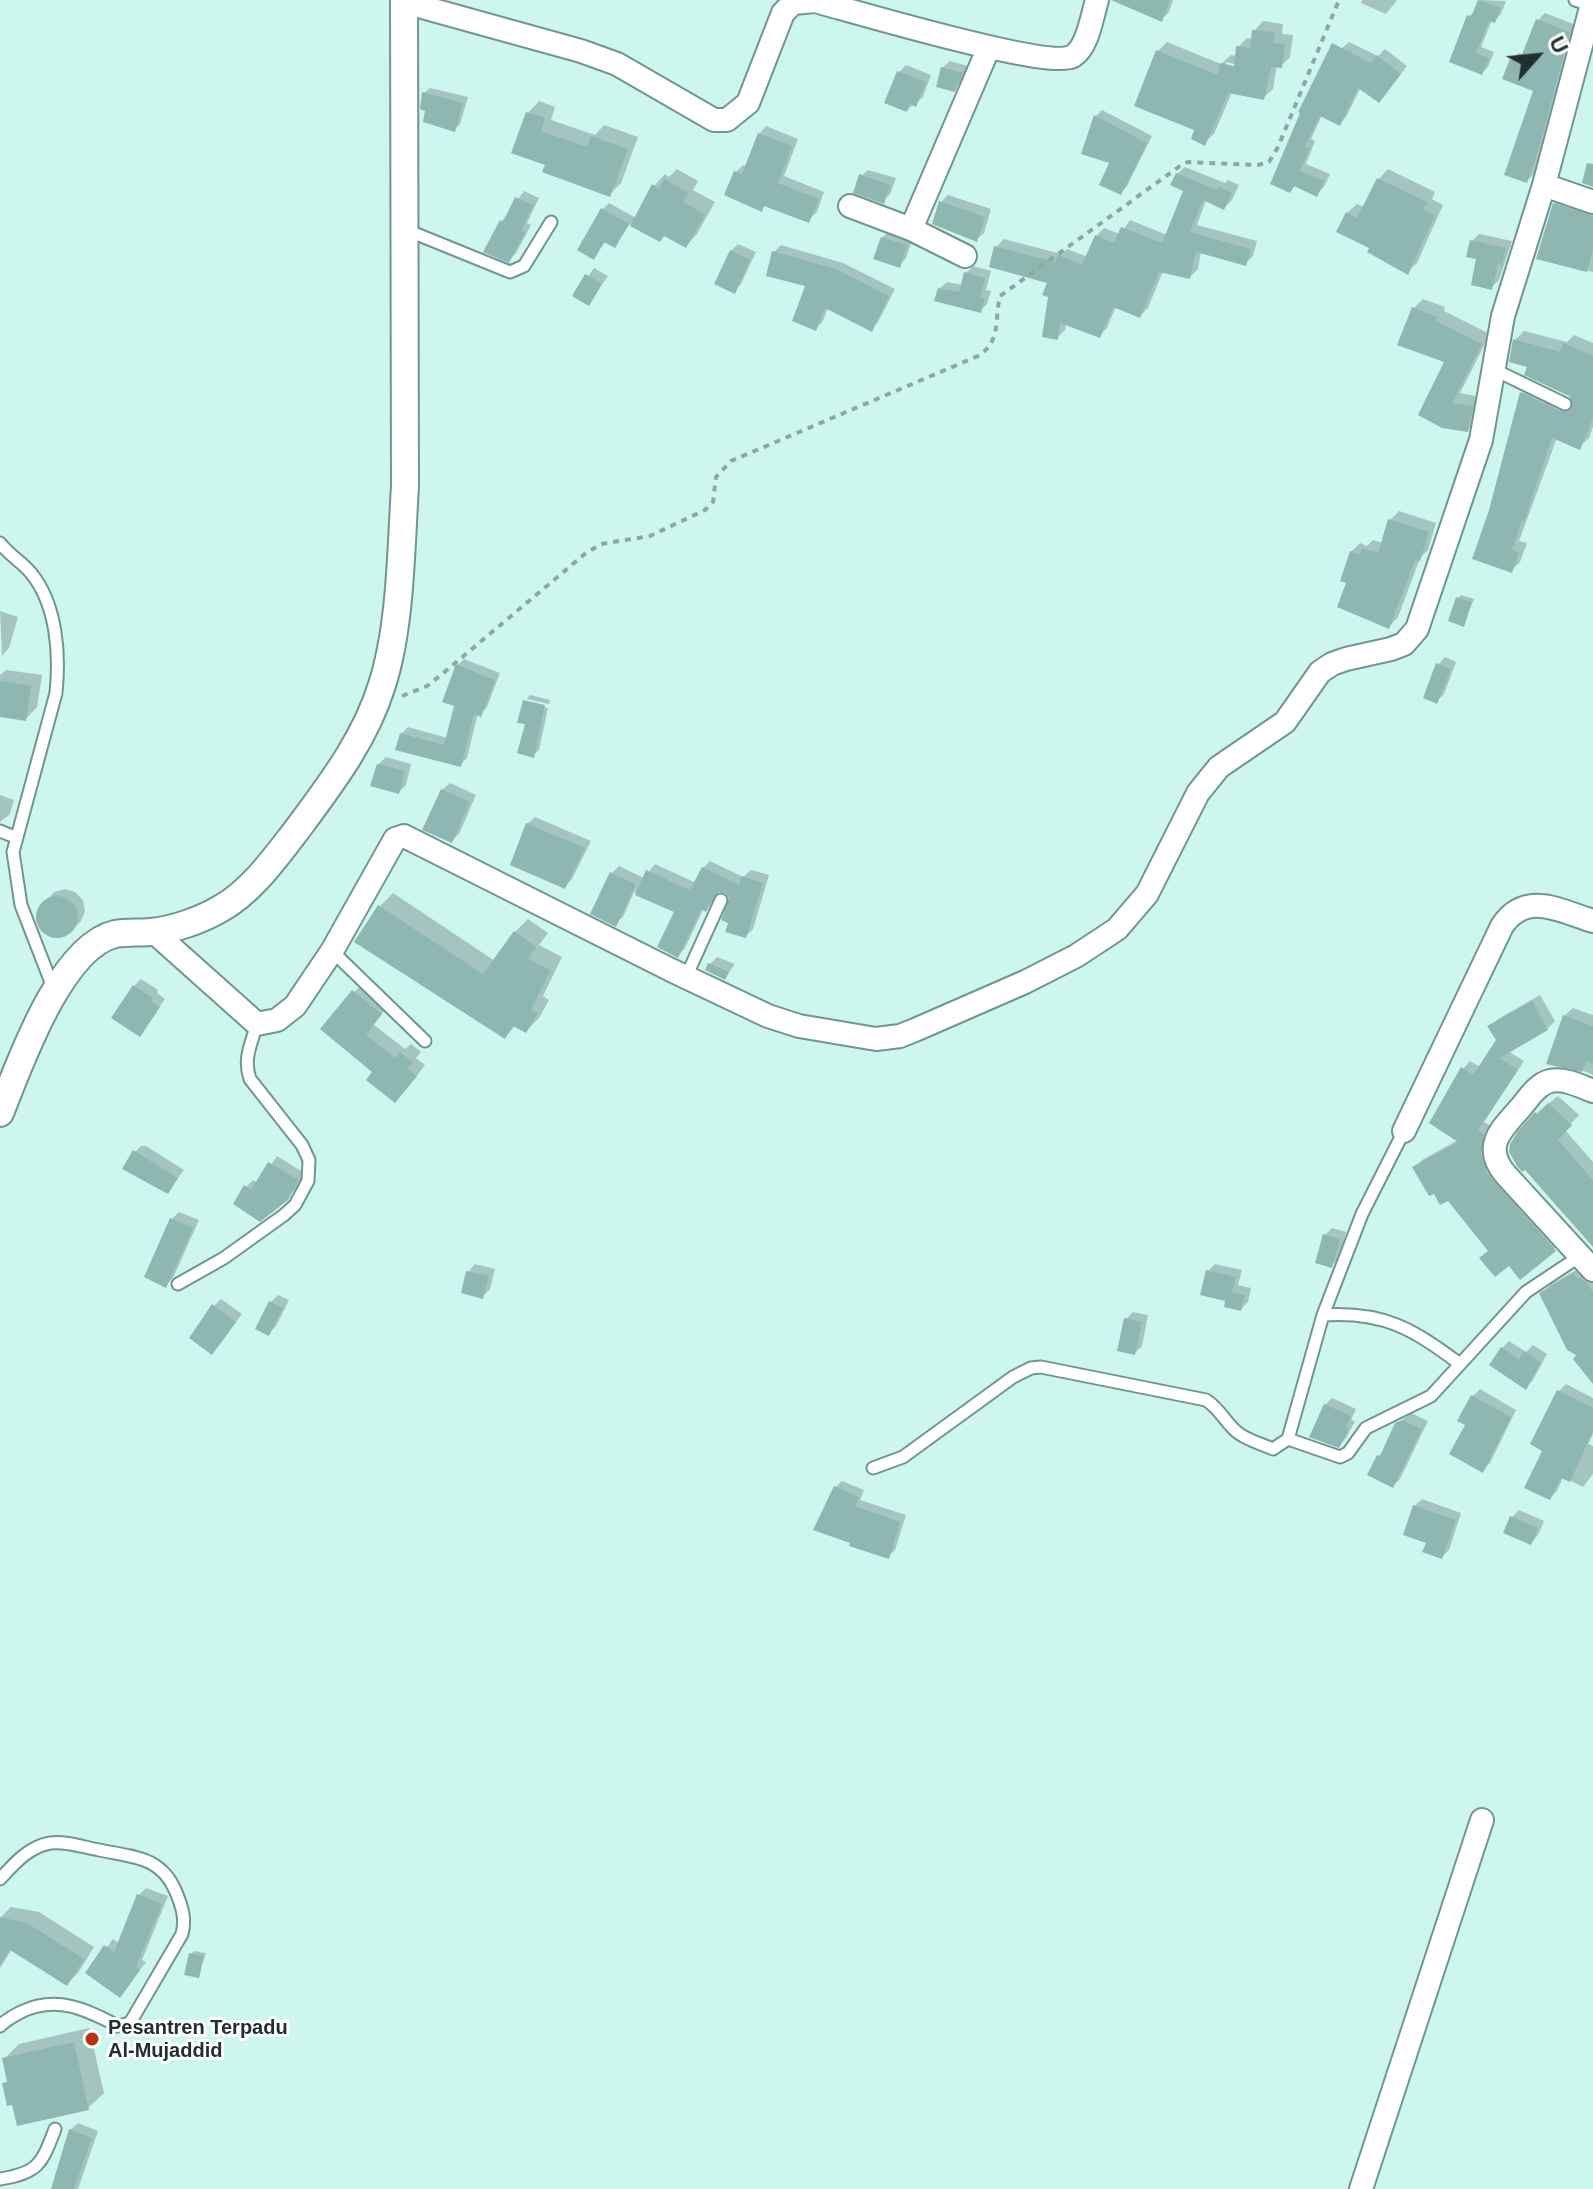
<!DOCTYPE html>
<html>
<head>
<meta charset="utf-8">
<style>
  body { margin:0 }
  #map { position:relative; width:1593px; height:2189px; overflow:hidden; background:#cdf6ef; font-family:Helvetica,sans-serif }
  canvas { display:block }
  .north { position:absolute; left:1497px; top:16px; width:80px; height:80px; -webkit-text-stroke:6px #fff; paint-order:stroke; rotate:63deg; font-size:22px; font-weight:700; line-height:32px; text-align:center; color:#20302e }
  .north::after { content:''; display:block; margin:auto; width:28px; height:36px; background:#20302e; clip-path:polygon(50% 0,100% 100%,50% 72%,0 100%) }
</style>
</head>
<body>
<div id="map">
<canvas width="1593" height="2189"></canvas>
<div class="north">U</div>
</div>
<script>
const c = document.querySelector('canvas').getContext('2d');
c.lineJoin = 'round';
function paint(path, color) { c.fillStyle = color; c.fill(path, 'evenodd'); }
function stroke(path, color, width, dash) { c.strokeStyle = color; c.lineWidth = width; c.lineCap = dash ? 'butt' : 'round'; c.setLineDash(dash || []); c.stroke(path); }
function label(font, color, halo, rows, align = 'center') {
  c.font = font + ' Helvetica,sans-serif'; c.lineWidth = 6; c.setLineDash([]); c.textBaseline = 'middle'; c.strokeStyle = halo; c.fillStyle = color; for (const [text, x, y, turn = 0] of rows) {
    c.save(); c.translate(x, y); c.rotate((+turn || 0) * Math.PI / 180); c.textAlign = isNaN(turn) ? turn : align; if (halo) c.strokeText(text, 0, 0); c.fillText(text, 0, 0); c.restore();
  }
}
paint(new Path2D(`
  M1125 0H1173L1169 12 1162 19Z
  M1362 0H1397L1386 14 1361 3Z
  M1480 0 1506 1 1501 14 1494 21 1492 20 1481 47 1494 52 1488 67 1482 73 1451 61 1469 16 1476 11Z
  M1545 13 1576 25 1545 143 1534 174 1527 181 1535 90 1512 60 1519 53 1524 55 1538 20Z
  M1263 21 1283 24 1282 34 1293 35 1290 57 1281 66 1277 65 1273 89 1263 98 1232 92 1214 134 1204 143 1158 51 1167 42 1221 64 1231 55 1237 56 1238 47 1247 38 1253 39 1254 31ZM1226 62 1244 66 1243 70 1226 66Z
  M1349 42 1378 56 1385 49 1407 66 1385 94 1361 87 1346 117 1339 124 1322 115 1311 139 1315 141 1306 164 1330 174 1324 187 1317 194 1296 185 1290 191 1273 183 1342 48Z
  M950 61 968 66 961 82 954 89 942 68Z
  M906 65 931 75 923 97 907 110 899 72Z
  M430 88 468 97 460 124 454 130 424 93Z
  M539 101 555 107 551 120 595 135 604 125 638 137 621 183 610 194 547 164 528 113Z
  M1102 110 1152 136 1127 186 1121 193 1112 162 1084 152 1096 116Z
  M766 126 798 139 784 176 824 192 817 212 809 219 766 205 761 210 736 172 743 165 747 167 759 134Z
  M1185 167 1225 183 1228 180 1239 185 1232 200 1224 208 1206 200 1197 225 1257 241 1253 256 1245 264 1201 252 1198 269 1190 277 1163 271 1148 308 1140 316 1116 306 1107 328 1099 336 1066 323 1065 330 1057 338 1049 282 996 247 1004 239 1061 254 1067 249 1088 257 1096 236 1104 228 1120 234 1130 220 1167 235 1185 190 1177 174Z
  M677 169 698 181 693 190 715 202 697 234 686 246 665 235 660 240 630 224 615 246 606 241 594 257 602 210 609 203 636 218 654 186 665 174 669 177Z
  M1388 169 1435 192 1432 199 1443 205 1417 263 1407 272 1372 247 1347 213 1357 204 1365 207 1379 179Z
  M868 170 896 178 890 194 883 201 860 177Z
  M524 191 539 198 527 223 531 225 516 253 509 260 486 251 502 221Z
  M948 195 991 209 984 233 976 240 941 202Z
  M1564 195 1593 205V272L1538 258 1555 204Z
  M890 230 913 238 906 258 899 266 882 238Z
  M1479 234 1512 241 1499 280 1492 287 1472 241Z
  M738 244 756 252 741 284 734 291 731 251Z
  M781 245 843 263 895 289 878 322 871 329 828 308 823 321 816 329 807 285 774 252Z
  M973 266 991 271 986 290 991 291 987 304 980 311 939 289 947 282 963 285 966 273Z
  M594 268 608 276 589 303 575 295Z
  M1423 299 1445 307 1444 311 1490 334 1460 393 1481 397 1477 420 1468 430 1443 426 1447 361 1413 309Z
  M1524 331 1567 342 1574 335 1593 343V427L1589 438 1579 447 1557 438 1519 541 1527 543 1520 562 1511 571 1491 510 1522 393 1531 383 1577 405 1570 395 1529 365 1515 340Z
  M1399 511 1436 523 1428 550 1420 558 1398 617 1389 627 1349 582 1351 552 1360 543 1367 546 1373 540 1383 543 1390 520Z
  M1461 595 1474 599 1463 624 1458 598Z
  M0 611 18 617 9 648 2 656Z
  M1445 657 1456 662 1444 694 1437 701 1438 665Z
  M464 659 500 673 487 707 481 714 478 713 467 758 460 765 401 734 408 727 448 738 456 705 457 666Z
  M6 670 42 675 37 707 26 719 0 715V675Z
  M530 695 550 700 549 704 527 699Z
  M525 700V703L548 708 539 750 534 755 525 701Z
  M386 757 411 764 406 785 399 792 378 765Z
  M450 783 476 795 459 834 451 841 442 790Z
  M0 795 14 800 10 814 0 822Z
  M535 817 591 841 572 879 565 886 527 824Z
  M710 861 743 877 751 870 769 875 753 929 746 936 726 891 719 890 713 902 706 910 704 908 685 948 678 956 676 911 634 892 623 917 615 924 593 913 612 873 619 866 644 878 655 864 696 883 703 868Z
  M65 889 75 892 83 900 85 911 81 921 73 929 63 935 52 936 43 930 38 920 39 910 54 892Z
  M393 893 495 961 515 932 528 919 548 933 539 945 562 957 543 996 549 1000 539 1018 526 1031 516 1025 505 1037 380 906Z
  M717 957 735 964 725 978 710 964Z
  M141 979 158 990 157 993 165 999 140 1034 134 986Z
  M363 982 390 1004 373 1024 405 1049 411 1044 421 1052 416 1058 425 1065 405 1091 375 1071 323 1029Z
  M1540 995 1555 1021 1547 1029 1508 1051 1524 1061 1484 1122 1491 1126 1488 1147 1563 1241 1520 1277 1509 1263 1490 1250 1449 1198 1415 1168 1422 1160 1458 1140 1463 1069 1470 1061 1480 1067 1498 1040 1490 1027 1498 1019Z
  M1573 1008 1593 1015V1075L1577 1068 1564 1016Z
  M1558 1096 1579 1115 1565 1130 1593 1162V1244L1512 1144 1537 1113Z
  M141 1146H146L184 1170 168 1191 133 1154Z
  M277 1156 304 1173 295 1190 260 1219 246 1187 253 1180 258 1183Z
  M179 1212 199 1220 173 1278 166 1285 146 1276 172 1219Z
  M1332 1228 1346 1232 1339 1258 1332 1265 1325 1235Z
  M475 1264 495 1269 490 1289 483 1296 468 1272Z
  M1215 1264 1242 1270 1238 1285 1251 1288 1248 1302 1241 1309 1228 1300 1208 1271Z
  M1583 1266 1593 1272V1381L1542 1294 1550 1285Z
  M278 1295 289 1300 276 1326 269 1333 258 1328 271 1302Z
  M221 1299 242 1314 219 1345 214 1306Z
  M1133 1312 1148 1315 1142 1346 1135 1353 1126 1319Z
  M1509 1341 1526 1352 1533 1345 1547 1354 1533 1380 1526 1387 1502 1348Z
  M1566 1384 1593 1398V1434L1588 1444 1593 1446V1474L1583 1487 1563 1477 1557 1491 1550 1498 1545 1450 1532 1443 1559 1391Z
  M1480 1389 1516 1410 1490 1463 1483 1470 1467 1424 1473 1396Z
  M1332 1398 1356 1409 1351 1420 1355 1421 1346 1438 1339 1446 1325 1405Z
  M1411 1413 1428 1421 1400 1479 1393 1486 1379 1456 1385 1449 1396 1425Z
  M842 1481 864 1490 860 1500 906 1515 895 1550 888 1557 852 1542 835 1488Z
  M1422 1499 1461 1513 1449 1550 1442 1557 1428 1542 1414 1506Z
  M1519 1510 1544 1521 1538 1535 1531 1543 1512 1517Z
  M146 1888 168 1896 142 1960 146 1962 120 1996 87 1973 113 1939 120 1944 139 1895Z
  M11 1907 39 1912 94 1947 78 1973 67 1984 12 1949 0 1968V1918Z
  M194 1951 206 1953 198 1976 191 1954Z
  M89 2028 104 2093 88 2108 14 2102 4 2084 9 2079 4 2059 19 2044Z
  M78 2123 98 2131 78 2189H52L70 2130Z`), '#0003');
paint(new Path2D(`
  M1111 0H1170L1162 22Z
  M1478 0 1501 8 1495 23 1489 21 1476 53 1489 58 1482 75 1449 62 1467 15 1471 17Z
  M1536 19 1570 32 1538 151 1527 183 1504 175 1533 91 1502 79 1510 59 1519 62Z
  M1252 30 1275 32 1274 43 1285 44 1282 68 1271 67 1264 100 1228 93 1205 146 1191 139 1194 130 1134 106 1156 50 1218 75 1220 63 1234 66 1236 46 1250 48Z
  M1332 43 1371 63 1376 55 1401 74 1379 103 1358 88 1340 126 1320 116 1305 146 1310 148 1300 171 1324 181 1317 197 1294 186 1290 193 1270 184 1300 113 1298 112Z
  M941 67 963 73 955 92 936 87Z
  M897 71 926 82 916 107 910 104 907 112 884 103Z
  M422 92 463 103 455 132 423 122 425 111 420 109Z
  M526 112 545 118 541 131 587 147 591 136 628 149 610 197 542 172 545 165 511 153Z
  M1094 115 1147 143 1121 195 1099 185 1109 163 1081 154Z
  M758 133 792 146 778 183 819 199 809 223 764 206 762 212 724 195 734 171 742 174Z
  M1587 163 1593 164V187L1582 183Z
  M1176 173 1217 190 1219 187 1232 193 1224 210 1203 200 1190 232 1251 249 1246 266 1196 252 1190 279 1159 272 1140 318 1113 307 1100 338 1060 323 1058 340 1042 337 1048 297 1042 295 1047 283 989 267 994 246 1055 262 1058 255 1082 265 1095 235 1114 243 1121 227 1162 243 1183 191 1170 185Z
  M859 174 890 185 884 204 853 193Z
  M1377 178 1427 202 1423 209 1435 215 1408 275 1367 252 1369 248 1336 232 1346 212 1357 218Z
  M664 179 689 193 683 202 705 214 686 248 664 236 660 242 630 226 652 184 659 189Z
  M515 197 533 205 521 231 525 233 509 263 483 252 500 220 503 222Z
  M939 201 985 217 977 242 932 224Z
  M1553 203 1593 216V249L1587 272 1536 259Z
  M601 208 629 224 615 248 604 242 594 260 577 250Z
  M881 237 907 245 900 268 873 259Z
  M1470 240 1506 248 1502 265 1498 264 1492 290 1471 285 1476 259 1466 257Z
  M730 250 750 260 735 294 714 284Z
  M772 251 836 269 889 296 872 332 825 308 816 331 792 321 805 286 766 276Z
  M964 272 985 278 980 297 985 298 981 313 934 301 938 288 959 292Z
  M585 274 602 284 589 306 572 296Z
  M1412 307 1437 317 1436 321 1482 344 1452 403 1473 406 1468 432 1442 428 1418 415 1444 362 1397 345Z
  M1513 339 1560 352 1563 343 1593 356V418L1580 450 1552 438 1524 522 1522 521 1512 550 1519 553 1512 573 1472 559 1489 510 1520 392 1562 412 1569 411 1573 404 1569 396 1524 375 1527 367 1509 362Z
  M1388 519 1429 532 1420 561 1415 560 1389 629 1337 607 1346 583 1340 581 1350 551 1360 555 1362 548 1378 553Z
  M1456 597 1472 602 1464 627 1448 621Z
  M1436 663 1451 669 1437 704 1423 698Z
  M456 664 495 680 481 717 474 714 461 767 395 750 400 733 444 745 454 706 442 702Z
  M0 681 31 686 26 721 0 717Z
  M523 700 545 705 534 758 517 753 525 724 517 723Z
  M377 764 405 771 399 794 370 786Z
  M441 789 470 802 452 843 422 830Z
  M526 823 585 848 565 889 510 865Z
  M702 867 739 885 742 876 763 883 746 938 725 932 728 923 721 920 729 898 725 893 719 892 714 896 706 912 701 909 678 958 657 947 674 912 635 895 646 870 690 890Z
  M610 872 636 884 616 927 590 914Z
  M36 917a21 21 0 1 1 42 0a21 21 0 1 1-42 0Z
  M378 905 483 974 514 931 536 947 528 959 551 970 531 1010 538 1013 526 1033 513 1026 505 1039 354 942Z
  M708 963 729 972 725 980 705 970Z
  M133 985 153 998 151 1001 160 1007 140 1037 111 1018Z
  M352 990 382 1014 366 1035 395 1058 400 1052 413 1062 408 1069 417 1076 395 1103 366 1080 372 1072 320 1029Z
  M1532 1001 1548 1030 1500 1058 1518 1070 1478 1130 1484 1134 1481 1156 1487 1173 1556 1251 1520 1280 1509 1266 1495 1277 1479 1258 1488 1251 1448 1201 1440 1205 1434 1194 1429 1196 1412 1167 1458 1142 1429 1123 1461 1067 1473 1075 1496 1040 1487 1026Z
  M1563 1015 1593 1026V1063L1586 1061 1582 1072 1546 1064Z
  M1548 1103 1572 1125 1558 1140 1593 1180V1247L1525 1170 1522 1172 1517 1166 1509 1152 1510 1144 1518 1131 1535 1112 1537 1114Z
  M133 1150 178 1178 168 1194 122 1169Z
  M268 1162 299 1180 288 1200 260 1222 233 1204 244 1185 251 1190Z
  M170 1218 193 1228 166 1288 144 1277Z
  M1323 1234 1340 1239 1332 1268 1315 1263Z
  M1206 1270 1236 1277 1232 1292 1245 1295 1241 1311 1224 1307 1225 1301 1200 1295Z
  M466 1271 489 1276 483 1299 461 1293Z
  M1574 1273 1578 1279 1581 1278 1587 1283 1593 1292V1384L1573 1359 1576 1355 1567 1350 1539 1293Z
  M269 1301 283 1308 269 1336 255 1329Z
  M212 1304 236 1322 212 1355 189 1338Z
  M1124 1318 1142 1322 1135 1355 1117 1351Z
  M1501 1347 1519 1359 1524 1351 1541 1362 1526 1390 1489 1365Z
  M1557 1390 1593 1408V1431L1570 1482 1561 1478 1550 1500 1524 1488 1542 1451 1530 1444Z
  M1471 1395 1511 1417 1483 1473 1449 1454 1465 1425 1457 1421Z
  M1324 1404 1351 1416 1346 1427 1349 1429 1339 1448 1309 1437Z
  M1402 1420 1422 1429 1393 1488 1367 1475 1377 1455 1380 1456 1395 1423Z
  M834 1486 859 1497 855 1506 900 1522 889 1559 849 1546 850 1543 813 1530Z
  M1413 1505 1456 1520 1442 1559 1422 1552 1426 1543 1403 1535Z
  M1510 1516 1538 1528 1531 1545 1503 1533Z
  M137 1894 162 1904 136 1967 140 1970 120 1998 85 1973 104 1945 114 1952Z
  M0 1917 27 1923 84 1959 67 1986 10 1950 0 1965Z
  M189 1953 204 1956 199 1978 184 1975Z
  M74 2042 89 2110 17 2126 12 2105 7 2106 2 2083 7 2082 2 2058Z
  M69 2129 92 2138 74 2189H51Z`), '#8fb7b1');
const service = new Path2D(`
  M1575 0 1591 5
  M404 229 510 272 524 266 551 222
  M1493 369 1565 404
  M0 543C9 555 22 562 31 573 57 605 60 654 56 693L13 852 21 905 54 990
  M0 831 15 837
  M332 951 425 1041
  M686 977 721 900
  M178 1284 224 1258 284 1215 295 1205 308 1181 309 1160 302 1145 250 1079C243 1059 251 1044 257 1024
  M1323 1315C1384 1311 1413 1329 1460 1364
  M1288 1439 1323 1315 1362 1214 1404 1131
  M873 1468 903 1457 1013 1377 1031 1368 1041 1367 1206 1400C1220 1409 1225 1422 1237 1432 1246 1440 1262 1444 1273 1449L1288 1439 1340 1457 1348 1453 1366 1428 1431 1396 1526 1292 1580 1256
  M0 1879C14 1864 28 1847 50 1843 66 1841 83 1847 99 1850 133 1857 161 1856 176 1892 182 1907 186 1918 182 1934L130 2023 118 2026C85 2009 57 1995 21 2012 13 2016 6 2020 0 2026
  M0 2179C39 2173 42 2163 55 2129`);
const minor = new Path2D(`
  M404 2 581 51 617 64 714 120H727L748 103 783 13 793 3 815 1C853 11 1049 70 1073 56 1088 47 1092 16 1097 0
  M1544 185 1593 202
  M850 206 911 229 965 256
  M911 229 989 47
  M154 932 257 1024 277 1020 295 1006 332 951 395 839 404 836 671 970 768 1016 799 1026 876 1039 900 1036 915 1030 1025 982 1076 956 1117 929 1147 894 1198 793 1219 767 1285 722 1320 672 1332 664 1346 659 1391 649 1404 644 1417 629 1481 440 1503 316 1544 185 1593 0
  M1593 1091C1580 1086 1565 1078 1550 1081 1538 1084 1530 1096 1522 1106 1502 1129 1481 1146 1506 1175L1593 1270
  M1404 1131 1502 926C1526 890 1560 911 1593 921
  M1361 2189 1482 1820`);
const tertiary = new Path2D(`
  M0 1113C19 1066 60 947 115 934 127 932 139 933 151 932 173 930 201 920 220 909 251 892 275 858 296 831 330 785 365 740 382 685 401 626 401 548 405 486L404 0`);
stroke(service, '#709691', 15);
stroke(minor, '#709691', 26);
stroke(tertiary, '#709691', 30);
stroke(new Path2D(`
  M402 696 427 686 441 675 586 553 601 544 650 536 705 510 713 502 716 477 731 461 978 356C1002 341 994 320 1000 296L1180 166 1188 162 1258 165 1269 162 1278 147 1339 0`), '#8aa9a4', 4, [6, 6]);
stroke(service, '#fff', 11);
stroke(minor, '#fff', 22);
stroke(tertiary, '#fff', 26);
for (const [x, y, r, color] of [
  [92,2039,8,"#bb310c"]
]) { const dot = new Path2D(); dot.arc(x, y, r, 0, 2 * Math.PI); c.fillStyle = color; c.fill(dot); stroke(dot, '#fff', 3); }
label('bold 20px', '#20302e', '#fff', [
  ["Pesantren Terpadu",108,2028],
  ["Al-Mujaddid",108,2051]
], 'left');
</script>
</body>
</html>
